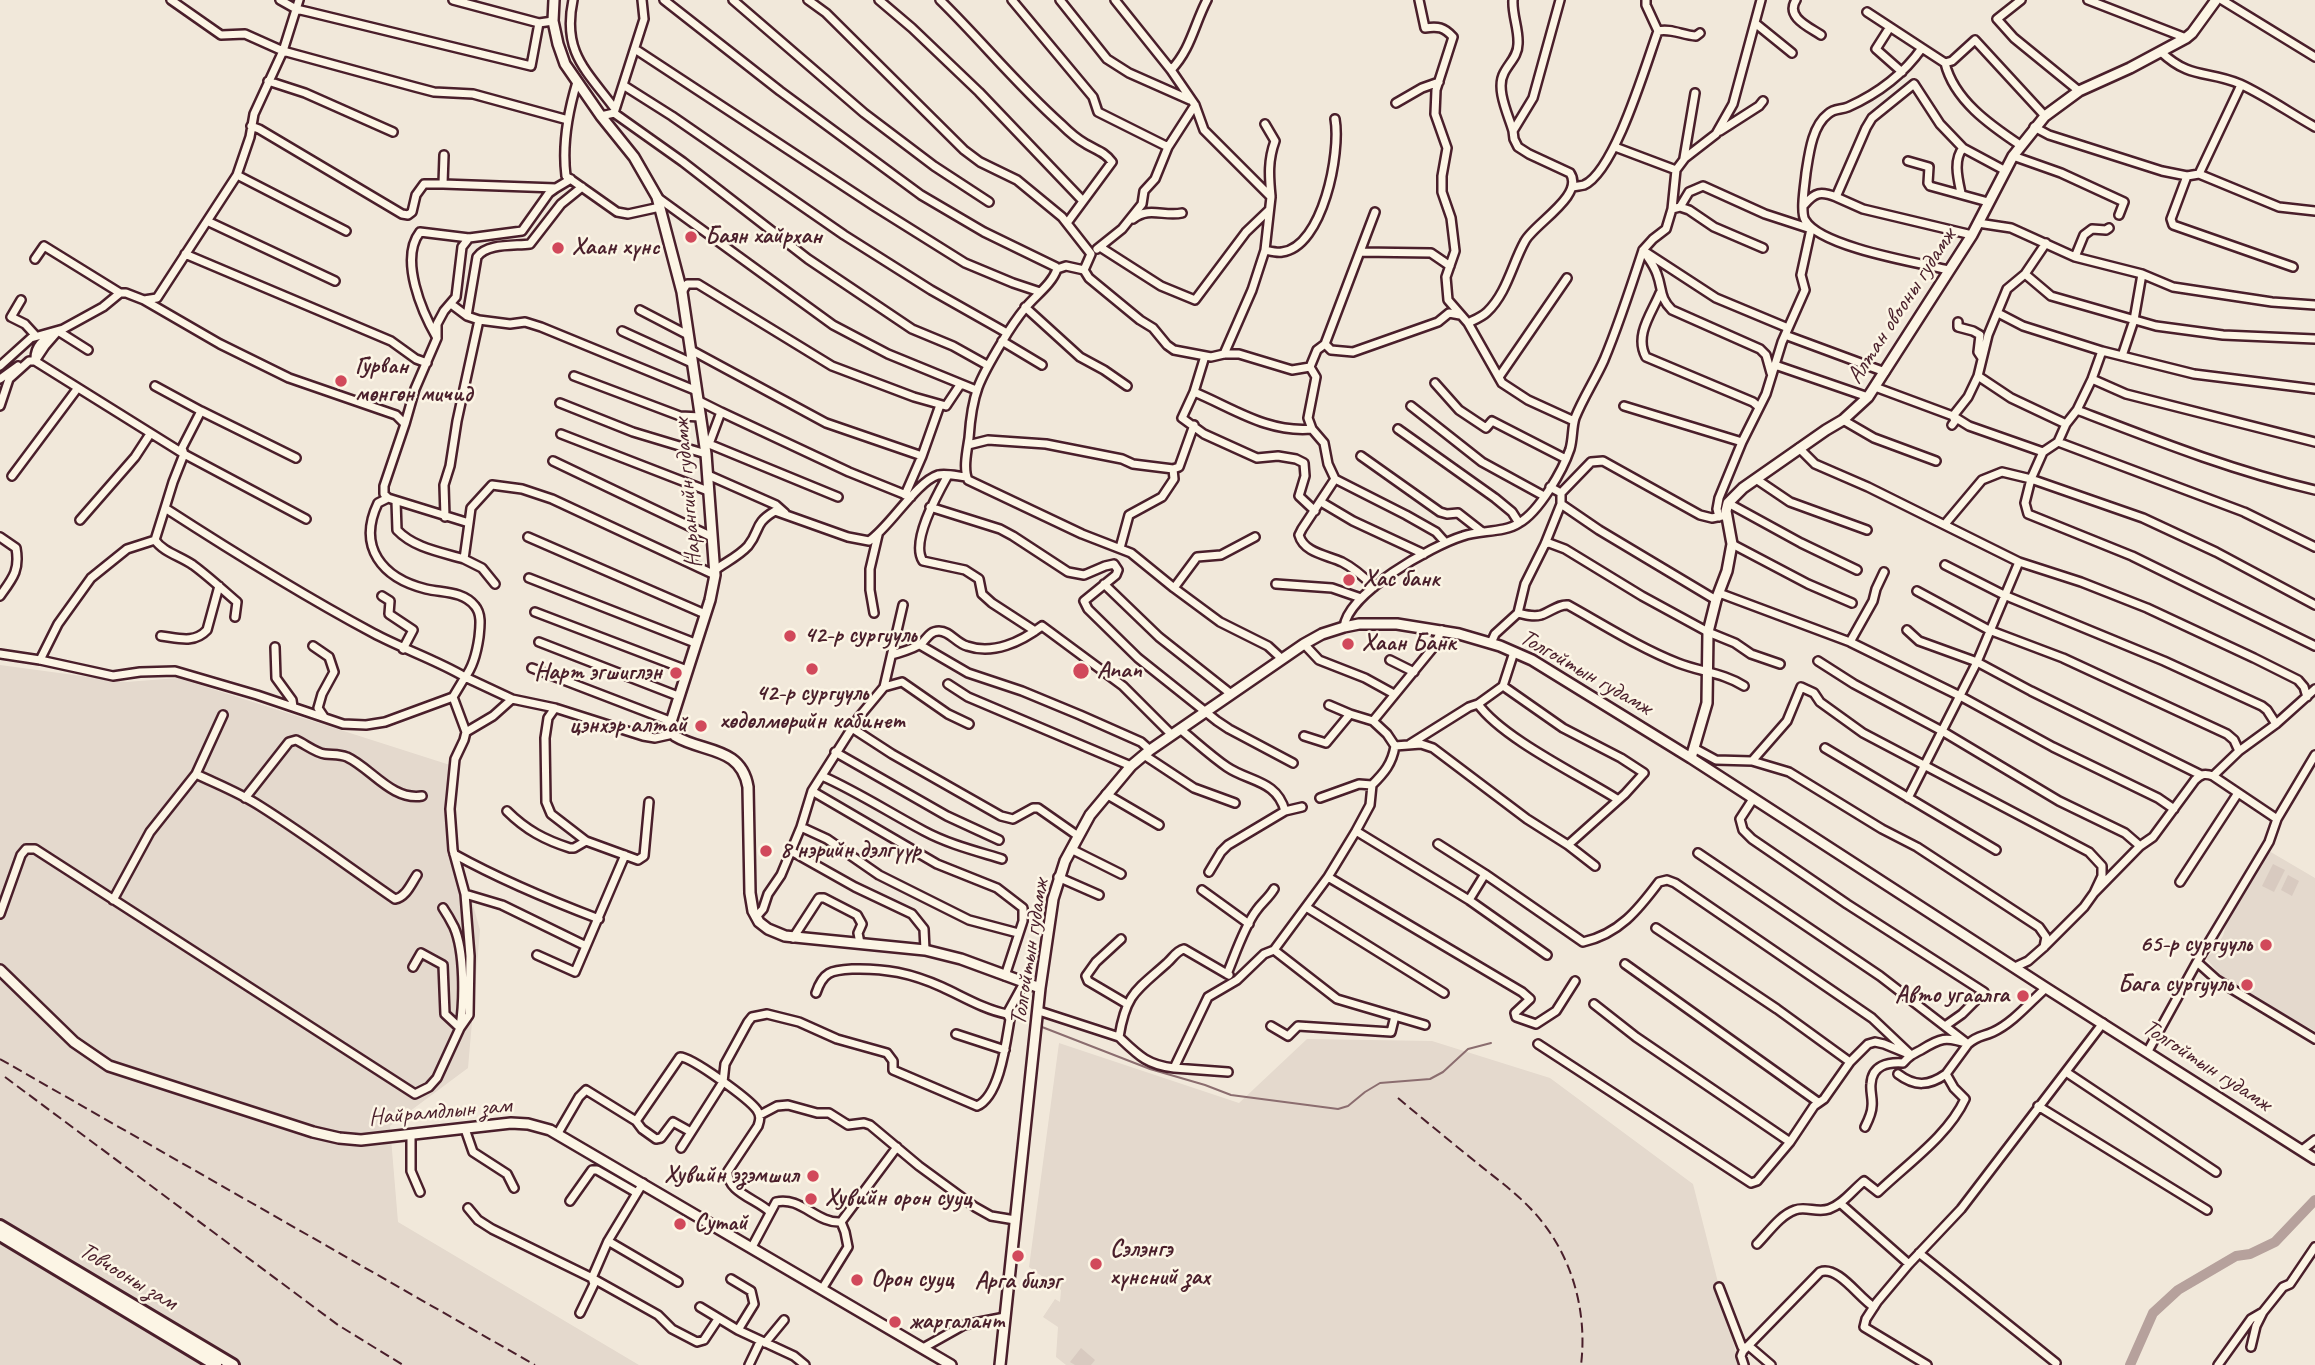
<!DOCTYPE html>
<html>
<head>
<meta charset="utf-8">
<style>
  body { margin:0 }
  canvas { display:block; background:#f1e8da }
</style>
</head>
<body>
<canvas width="2315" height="1365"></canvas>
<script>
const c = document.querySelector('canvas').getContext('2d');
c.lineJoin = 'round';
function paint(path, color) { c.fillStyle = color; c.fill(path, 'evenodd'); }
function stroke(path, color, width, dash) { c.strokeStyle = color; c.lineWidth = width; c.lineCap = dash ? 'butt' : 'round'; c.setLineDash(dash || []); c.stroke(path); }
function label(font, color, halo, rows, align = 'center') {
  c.font = font + ' Caveat,sans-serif'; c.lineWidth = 5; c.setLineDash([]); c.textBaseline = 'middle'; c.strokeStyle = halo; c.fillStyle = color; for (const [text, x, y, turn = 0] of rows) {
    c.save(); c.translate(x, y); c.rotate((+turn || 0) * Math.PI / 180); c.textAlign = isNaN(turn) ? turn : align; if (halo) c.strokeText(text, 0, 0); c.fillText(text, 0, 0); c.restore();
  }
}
paint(new Path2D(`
  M0 665 126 682 178 678 450 765 457 848 480 930 468 1068 390 1126 398 1222 639 1365H0Z
  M2269 851 2315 878V1031L2225 981 2206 958 2212 953 2223 936 2226 925Z
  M1307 1039 1432 1041 1550 1078 1693 1184 1739 1365H1066L1056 1357 1058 1327 1043 1317 1055 1299 1060 1302 1061 1290 1029 1267 1059 1043 1239 1103Z`), '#e4d9cd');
paint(new Path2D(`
  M2273 864 2285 870 2274 892 2262 886Z
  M2288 875 2299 881 2292 896 2281 890Z
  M1081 1348 1095 1360 1091 1365H1075L1070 1362Z`), '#d8cac0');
stroke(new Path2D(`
  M1012 1013 1018 1017
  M1042 1027 1150 1069 1205 1085 1231 1095 1338 1109 1348 1106 1365 1092 1380 1083 1430 1079 1443 1072 1468 1049 1491 1043`), '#8b6d6f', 2);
stroke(new Path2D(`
  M2130 1365 2153 1313 2178 1290 2236 1256 2250 1254 2275 1242 2315 1200`), '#b6a19c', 10);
const minor = new Path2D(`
  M171 0 221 35 245 34 283 51 415 87 434 92 473 94 568 120
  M280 0 296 9 309 12 531 66 539 23 553 21
  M453 0 539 23
  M573 0C562 52 586 70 615 109
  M664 0 780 91 921 195 984 232 1056 267 1057 269C1052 284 1036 295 1026 307 1017 318 1009 330 1002 342 979 380 972 393 969 438 967 451 963 469 968 480L1082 534 1131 553 1174 588 1220 622 1268 646 1282 659
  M733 0 864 113 934 166 989 202
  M808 0 826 13 964 150 980 162 1017 180 1062 217 1091 254 1084 270 1089 278 1140 320 1153 328 1167 345 1174 350 1211 357 1224 354H1239L1292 370 1310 367 1317 350 1325 344 1375 212
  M879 0 912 28 979 92 1083 201
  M940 0C981 40 1017 85 1061 124 1068 131 1077 139 1086 144 1096 150 1105 152 1112 162L1067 223
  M1012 0 1093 97 1098 112 1168 147
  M1060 0 1107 59 1129 73 1190 100
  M1115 0 1171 70 1195 105 1204 130 1271 197 1265 250 1252 290 1224 354
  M1419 0 1425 28C1438 26 1444 27 1453 37L1436 90 1435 114 1447 148 1442 176V192L1451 218 1455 251 1446 277 1448 300 1468 323 1502 383 1528 400 1574 421
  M1513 0C1512 15 1519 29 1518 44 1518 56 1509 63 1504 73 1495 89 1509 116 1513 131
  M1796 0C1785 17 1809 27 1821 35
  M2021 0 1997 19 2014 38 2079 91
  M2088 0 2186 38
  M2222 0 2315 57
  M1867 12 1922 48
  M1755 23 1792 53
  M1890 27 1876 49 1902 72
  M1658 31C1671 28 1682 35 1696 36L1700 33
  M635 49 874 206 965 263 1013 283 1040 292
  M2161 52C2191 80 2207 70 2240 84 2266 96 2290 113 2315 127
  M1945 63C1954 100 1990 125 2020 145
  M1171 70C1191 49 1194 25 1207 0
  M268 81 305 93 393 132
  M577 82C568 112 562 144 566 176L617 212 628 214 660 207
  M623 85 672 116 844 235 931 290 1007 333
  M1396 103 1422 88 1439 82
  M614 113 683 162 808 259 912 329 953 346 987 365
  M601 116 614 113 644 19 642 0
  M1265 124 1275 141C1268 160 1269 176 1271 196
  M251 126 259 129 402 214 408 215 412 212 416 195 424 184H443
  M2034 127 2049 135 2162 171 2187 176 2199 174 2279 207 2315 211
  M1720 131 1759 106 1763 101
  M1615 147 1676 170
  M444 155 443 184 556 188 571 179
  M2013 156 2061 173 2124 202 2119 215
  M1684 158 1695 93
  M1908 161 1929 167 1928 183 1930 186 1988 202
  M2199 174 2241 85
  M237 175 346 231
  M2187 176 2171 219 2173 225 2293 267
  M1573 187C1576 186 1580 186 1584 185 1615 171 1646 64 1658 31L1646 5V0
  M1961 193C1958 179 1953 160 1963 148
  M657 197 833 325 888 354 976 390
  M1836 197 1863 209 1972 235
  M1804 205C1815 192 1821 191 1836 197L1866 128 1872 118 1914 84 1940 124 1963 148 2004 170
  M1680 207 1689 210 1714 227 1763 248
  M1672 209 1680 207 1689 192 1703 186 1765 214 1811 229 1801 275 1805 290 1782 342 1766 394 1742 442 1719 498 1717 509 1719 517
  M1133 219C1149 206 1164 217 1182 213
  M207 221 335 281
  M1978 223 2011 228 2075 257 2142 274 2173 287 2272 302 2315 305
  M1100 247 1161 286 1195 300 1246 232 1269 210
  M1097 249 1122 229 1142 204 1144 191 1155 179 1168 147 1195 105
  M1265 250C1270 251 1277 253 1282 252 1323 247 1341 152 1335 119
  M1643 250C1648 258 1654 265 1657 274 1663 290 1659 297 1672 310L1760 349 1766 355 1771 373
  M1361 252 1431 253 1450 266
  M1647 253 1716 298 1788 328
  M185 254 391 341 416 359 427 363
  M2075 257 2084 235 2092 229 2106 230 2109 228
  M35 259 44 246 120 293
  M1057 269 1066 266 1084 270
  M1949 270C1919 263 1820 247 1805 220 1800 212 1805 184 1806 173 1809 154 1812 126 1828 114 1834 108 1841 110 1848 107 1877 94 1903 75 1922 48L1945 63 1952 61 1975 40 2045 116
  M2025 274 2051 296 2156 326 2223 335 2315 339
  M682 292 687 284H698L832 366 914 397 946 406 960 385
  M1660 293C1652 313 1634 335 1646 357L1753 402 1759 407
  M21 300 11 317 25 324 36 336
  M144 300 220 344 289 378 396 415 405 424 384 486V494L388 498 469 523 471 508 492 485 522 489 552 499 715 575
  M1025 307 1080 357 1104 370 1127 386
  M640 310 688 335
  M1998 313 2023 326 2102 351 2194 374 2315 389
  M467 316 477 257C487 243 514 246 530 244L561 204 582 187
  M479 320 510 324 525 322 541 327 697 391
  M1958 322V327L1973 331 1980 335 1978 352 1982 358
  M1468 323C1474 320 1482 317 1487 312 1507 293 1512 264 1525 241 1534 224 1585 195 1570 173L1529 154 1518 147 1514 139 1513 131 1533 98 1560 0
  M622 331 692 363
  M1785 335 1885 372
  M437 338C422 312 399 259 420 232L469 238 522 231 549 193 556 188
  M1002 341 1042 365
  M1325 344 1331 350 1353 352 1438 322 1449 313 1460 315
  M691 350 826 423 922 456
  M2102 351 2092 379 2077 410 2066 424 2058 442 2043 452 2031 479 2025 503 2028 514 2132 556 2315 646
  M1205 356 1194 392 1182 418 1204 434 1257 458 1278 456 1296 459 1304 463 1305 476 1299 496 1315 511
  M2122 356 2134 320 2142 274
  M1775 365 1868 397
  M0 366 31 338 63 329 103 307 120 293H126L144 300 157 298 237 175 250 137 254 114 283 51 299 0
  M1310 367 1316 377 1308 418 1312 429 1324 443 1328 464 1335 479 1302 529 1299 535C1304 553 1327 555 1342 562 1354 568 1365 578 1374 587
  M574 376 680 416 701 417
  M1978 376 2011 398 2066 424
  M1499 377 1567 278
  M0 379 18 366
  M2092 379 2126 394 2315 442
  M1435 383 1459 410 1486 428 1492 421 1566 459
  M155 386 201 411
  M1875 387 1953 416 1969 426 2043 452
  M1194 392C1233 408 1267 433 1312 429
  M699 401 721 412
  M560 403 633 432 706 454
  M0 406 9 379 29 361H35L45 346 58 331 88 350
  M1411 406 1482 462 1544 496
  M1624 406 1742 442
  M2077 410C2155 440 2233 471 2315 490
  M1843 420 1874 438 1936 461
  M405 424 415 389 437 338V324L444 311 456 297 462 247 469 238
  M1952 425 1955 421 1953 416 1968 397 1978 376 1988 335 2007 289 2025 274 2046 243
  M1398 429 1495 498 1512 512 1519 523
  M561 434 708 491
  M2058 442 2244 512 2315 547
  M968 445 988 440 1046 444 1122 459 1133 464 1173 469 1179 467 1194 425
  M1799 448 1815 464 1868 487 2019 562 2081 582 2147 608 2254 658 2298 680 2304 687 2307 697
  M1361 456 1440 512 1447 514 1458 513 1481 531
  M296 458 201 411 182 448 184 454 306 519
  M553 461 712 537
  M708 475 776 505 785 513
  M948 475C938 493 910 542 923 561L965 570 979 579 982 594 992 603 1035 631
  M12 476 77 389
  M1335 479 1406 515 1436 532 1445 542
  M1756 479 1790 502 1867 530
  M1550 487 1561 493 1591 462 1603 461 1700 515 1712 518 1722 516
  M1561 493V504L1599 530 1716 600
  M905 495 922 456 940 405
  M838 497 709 444 721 412 849 472 911 497
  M388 498 378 503C357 547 382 578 426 589 443 593 463 591 475 606 482 614 480 627 479 637 477 651 474 666 465 677L512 699
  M396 501 397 530C414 548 441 552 464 559
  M1321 502 1353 521 1424 554
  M1728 503 1801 543 1857 570
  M930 507 1000 529 1013 536 1068 572 1084 575 1105 566 1114 564 1118 570 1116 575 1084 601 1088 609 1138 658 1217 721 1229 729 1293 763
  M165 508 155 540C163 552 180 556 193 565 208 576 222 589 237 602L235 617
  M445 517 444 485 450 466 457 421 479 320 467 316 451 304
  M80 520 135 457 150 434
  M469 523 464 559 482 568 495 584
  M1945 524 1982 480 2002 472 2031 479 2143 518 2216 552 2315 605
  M0 537 16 548C20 570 13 578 0 596
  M528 537 705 614
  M1545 544 1549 543 1565 549 1642 596 1708 632 1735 643 1751 654 1780 664
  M1732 544 1808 584 1852 603
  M1120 548 1129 515 1162 497 1174 479 1173 469
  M1945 565 2004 595 2164 661 2262 706 2267 710 2276 724
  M715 570C726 562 739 556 748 546 761 530 753 524 775 511L848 537 869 541C890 527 916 482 938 475 946 473 957 476 966 477
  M529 578 695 643
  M1104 584 1159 637 1231 694
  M1276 584 1332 588 1361 598
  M1174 588 1197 557 1221 555 1255 537
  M1917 591 1989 630 2063 658 2227 734 2234 740 2239 751
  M1719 593 1850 642 1960 696 2053 747 2158 798 2174 809
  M382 596 390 601 389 614 413 630 403 649
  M535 612 687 670
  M874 613 870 590V569L878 535
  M1518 613C1526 615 1533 617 1541 615 1551 612 1558 604 1568 605 1604 625 1640 648 1678 663 1701 672 1724 673 1744 686
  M1344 627C1348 593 1431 546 1463 536 1480 530 1504 533 1519 523 1539 512 1563 470 1570 449 1573 439 1572 427 1575 418 1583 398 1595 380 1604 360 1619 324 1631 287 1643 250L1653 239 1666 229 1672 209 1676 170 1685 158 1716 134 1733 104 1761 0
  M1907 630 1919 641 1977 662 2031 691 2201 775
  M161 636C178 638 194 644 207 630L219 586
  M539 642 678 696
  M1850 642 1873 601 1876 589 1884 572
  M1491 643 1495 634 1518 613 1525 584 1545 544 1561 504
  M1304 644 1319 660 1365 678 1394 694
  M920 645 968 673 1022 691 1080 715 1141 742 1150 750
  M313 646 329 657 334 672 322 694 318 708 324 717
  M275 647 276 678 292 700 293 707
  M0 654 40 660 113 676 140 672 175 671 257 695 343 724 366 725 385 722 453 697
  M892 655C901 652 914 649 922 643 927 638 930 631 939 631 950 631 956 643 967 646 993 655 1021 642 1042 626L1123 686 1172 735
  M40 660 58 624 91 578 127 549 155 540
  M1390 660 1414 672
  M1818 661 1854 684 1942 731 2059 801 2125 833 2140 846
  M532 668 670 721
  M948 684 968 697 1131 766
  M1503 686 1563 728 1621 758 1644 773 1625 794 1568 845
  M884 687 902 682 948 714 969 724
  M1478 704C1502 738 1579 775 1617 799
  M1329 705 1350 714
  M223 715 196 774C217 784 240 793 260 806 306 835 350 868 395 899 406 897 411 884 417 875
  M852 728 892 754 1001 816 1013 819 1033 808H1038L1078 836
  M1180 729C1196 742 1211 756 1227 767 1249 782 1277 780 1285 811
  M466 732 493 716 512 699 555 708
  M1304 736 1326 743 1350 714 1373 721
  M1410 744 1469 707 1478 704 1503 686 1514 652
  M1395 746 1421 744 1433 748 1527 819 1568 845 1595 866
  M1694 748 1716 760 1752 761 1787 721 1801 687 1814 693 1820 702 1863 733 2089 852 2102 866V876L2094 893
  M1825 748 1996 850
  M835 752 947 816 999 840
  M1144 755 1194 788 1235 803
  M1752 761 1789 772 1882 829 1917 847 2039 927 2046 937 2044 947
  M822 776C858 792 890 813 924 831 948 844 976 851 1002 859
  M812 791 937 864 997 888 1023 908V921L1005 976
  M1106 794 1159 825
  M245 798 289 742 296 740C305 744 316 753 325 754 333 755 339 754 347 757 371 768 392 801 422 796
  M1320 798 1359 784 1372 785
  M1908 798 1977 662 2019 562
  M1753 799 1740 819 1743 830 1752 839 1847 904 1984 992 1962 1014 1945 1026
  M649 802 644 856 638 860 586 841 551 814 546 802 545 738 548 718 555 708 643 736 655 738 673 734
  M507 811C526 830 545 840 570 848H574L586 841
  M2277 819 2213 776 2239 751 2276 724 2315 689
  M801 827 827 839 879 875 969 920 1018 933
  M1356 831 1469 900 1547 955
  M1438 844 1485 874 1583 942C1619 934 1638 910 1659 882L1667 880 1675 883 1872 1018 1910 1054
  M1071 849 1121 874
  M791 851 855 887 912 914 924 929 925 950
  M1698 853 1880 976 1968 1044 1946 1074 1954 1088 1965 1099C1948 1136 1907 1164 1878 1192L1864 1181C1852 1191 1843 1204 1829 1209 1818 1213 1805 1206 1795 1210 1780 1215 1768 1233 1757 1244
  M454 854C501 880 549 900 599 919
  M1209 872 1221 852 1228 845 1285 811 1302 807
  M1058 877 1099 895
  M1328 877 1522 992 1530 999 1515 1013 1516 1017 1536 1024 1556 1011 1575 981
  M2180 882 2238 793
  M1202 890 1249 924
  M465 894 502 905 586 946
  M113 900 150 832 196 774
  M1469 900 1485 874
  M1306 907 1444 993
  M443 908C447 914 451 921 454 927 465 952 464 1001 460 1027
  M0 914 21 855 26 849H35L415 1094 429 1087 437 1078 460 1028 469 1015 470 956 465 894 453 850 450 809 455 759 464 740 466 732 453 697 465 677C436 660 403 649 373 633 302 595 233 552 165 508L173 482 184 454 35 361C34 344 45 339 58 331
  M756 917 763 909 768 894 781 875 801 827 812 791 859 717 884 687 903 605
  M1656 928 1777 1009 1850 1062
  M793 938 819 898H824L857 915 862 924 858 933 860 943
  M1121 939 1096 962 1086 976 1088 981 1127 1004
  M1274 950 1337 999 1425 1025
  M537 955 575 972 625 855
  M2197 962 2217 980 2315 1039
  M1625 964 1818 1102
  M413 967 421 953 443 965 445 1014 460 1028
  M2015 967 2028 961 2044 947 2084 907 2094 893 2140 846 2153 837 2195 780C2201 774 2205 773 2213 776
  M1227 974 1184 949C1176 951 1173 958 1167 963 1137 990 1126 993 1119 1037 1138 1055 1147 1065 1174 1068L1208 997 1237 980 1264 954 1274 950 1328 877 1356 831 1370 805 1372 785C1384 773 1392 764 1395 746L1387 734 1373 721 1432 649 1442 630
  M1229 975 1227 974C1235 955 1244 927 1256 911 1262 902 1268 899 1274 889
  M816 993C823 972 831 970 852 969 885 968 911 973 942 987 962 996 985 1010 1007 1014
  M1594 1004 1636 1037 1790 1142
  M1039 1011 1119 1037
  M1271 1026 1288 1036 1298 1026 1391 1032 1395 1016
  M956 1034 1005 1050
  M1538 1044 1751 1183 1757 1181 1790 1142 1814 1106 1824 1099 1850 1062 1868 1044 1875 1042 1884 1044 1906 1053
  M2148 1051 2197 962 2269 842 2277 819 2315 755
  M1174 1068 1228 1072
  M2066 1072 2216 1172
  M1898 1074C1915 1087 1929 1086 1946 1074
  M2038 1106 2207 1210
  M760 1115 777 1106 788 1105 817 1113H829L848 1125 864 1123 870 1125 919 1166 975 1207 991 1216 1015 1220
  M636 1121 680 1057C692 1057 749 1099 757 1110 761 1116 760 1120 758 1126L728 1171C726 1192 757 1199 770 1212
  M1865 1127C1868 1121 1872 1113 1872 1106 1873 1099 1870 1091 1871 1084 1872 1065 1888 1062 1903 1063 1909 1056 1913 1054 1921 1050 1940 1038 1946 1036 1968 1044 1978 1035 1982 1037 1993 1032 2013 1023 2030 1002 2046 988
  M465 1129 473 1152 507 1174 514 1188
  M558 1133 579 1097 586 1090 636 1121 642 1129 656 1139 661 1138 673 1122 691 1132
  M411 1135V1171L420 1192
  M681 1148 723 1082 725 1064 748 1022 752 1017 767 1014 799 1022 837 1039 887 1053 893 1061V1070L977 1106C1000 1096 1006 1042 1010 1019L1007 1014 1024 983
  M2302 1150 2315 1140
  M570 1201 592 1170H597L637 1193
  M1840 1203 1909 1264
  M468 1208 478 1220 492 1229 592 1278 608 1241 643 1183
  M608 1241 678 1282
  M752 1247 776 1202C801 1196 817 1224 841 1222L897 1147
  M1919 1253 2056 1363
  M731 1279 751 1291 754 1304 738 1330
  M1719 1287 1742 1347H1750L1771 1365
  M822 1289 848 1247 845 1232 841 1222
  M700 1307 738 1330 794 1356 805 1365
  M580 1313 594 1284 592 1278 642 1306 658 1315 672 1329 697 1342 704 1340 718 1319
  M765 1343 784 1320
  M2251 1347 2256 1326 2263 1312 2283 1287 2290 1284 2315 1247
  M923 1348 964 1325 1005 1317
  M749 1365 760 1342
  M1744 1365 1741 1356 1743 1351 1820 1272C1838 1265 1859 1298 1874 1307
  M1927 1365 1864 1327 1866 1319 1877 1302 1909 1264 1961 1209 2103 1023
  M2218 1365 2251 1319 2263 1312`);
const major = new Path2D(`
  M554 0 553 21 558 44 565 64 601 116 634 157 657 197 682 292 706 454 715 575 710 600 670 725 675 736C703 753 741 746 748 787L750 893 753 911 759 922 768 929 785 936 925 950 961 959 1040 988
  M1691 758 1707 703 1708 632 1716 600 1727 571 1732 544 1726 511 1728 503 1743 488 1826 430 1843 420 1868 397 1972 235 2013 156 2045 116 2079 91 2130 68 2186 38 2192 33 2216 0
  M0 970 74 1042 109 1066 313 1132 339 1138 361 1140 511 1123 528 1124 550 1130 951 1365
  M1000 1365 1040 988 1053 899 1065 861 1090 815 1131 766 1150 750 1304 644 1322 634 1344 627 1359 624H1397L1459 634 1500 646 1532 660 1691 758 2046 988 2315 1159`);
const highway = new Path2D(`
  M0 1226 233 1365
  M0 1235 216 1365`);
stroke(minor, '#4a1f2b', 12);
stroke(major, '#4a1f2b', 14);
stroke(highway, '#4a1f2b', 16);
stroke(minor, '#fcf5e5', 7);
stroke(major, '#fcf5e5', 9);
stroke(highway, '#fcf5e5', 10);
stroke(new Path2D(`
  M0 1059 535 1365
  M5 1077 338 1325 403 1365
  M1398 1098C1424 1120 1450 1141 1477 1163 1494 1177 1514 1191 1530 1208 1570 1249 1588 1308 1581 1365`), '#4a1f2b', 2, [10, 5]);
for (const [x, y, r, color] of [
  [691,237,7,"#d1495b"],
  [558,248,7,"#d1495b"],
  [341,381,7,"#d1495b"],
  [1349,580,7,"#d1495b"],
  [790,636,7,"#d1495b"],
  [1348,644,7,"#d1495b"],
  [812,669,7,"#d1495b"],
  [1081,671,9,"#d1495b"],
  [676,673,7,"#d1495b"],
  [701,726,7,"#d1495b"],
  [766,851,7,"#d1495b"],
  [2266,945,7,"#d1495b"],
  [2247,985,7,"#d1495b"],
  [2023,996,7,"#d1495b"],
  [813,1176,7,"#d1495b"],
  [811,1199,7,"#d1495b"],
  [680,1224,7,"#d1495b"],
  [1018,1256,7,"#d1495b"],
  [1096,1264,7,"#d1495b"],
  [857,1280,7,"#d1495b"],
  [895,1322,7,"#d1495b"]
]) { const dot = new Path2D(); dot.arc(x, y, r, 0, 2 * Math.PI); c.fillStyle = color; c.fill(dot); stroke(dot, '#fcf5e5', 2.5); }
label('bold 24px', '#4a1f2b', '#fcf5e5', [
  ["Баян хайрхан",705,237],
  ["Хаан хүнс",572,248],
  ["Гурван",355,367],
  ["мөнгөн мичид",355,395],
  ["Хас банк",1363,580],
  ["42-p сургууль",804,636],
  ["Хаан Банк",1362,644],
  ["Anan",1097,671],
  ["Нарт эгшиглэн",662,673,"right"],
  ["42-p сургууль",812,694,"center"],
  ["хөдөлмөрийн кабинет",812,722,"center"],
  ["цэнхэр алтай",687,726,"right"],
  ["8 нэрийн дэлгүүр",780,851],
  ["65-р сургууль",2252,945,"right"],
  ["Бага сургууль",2233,985,"right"],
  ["Авто угаалга",2009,996,"right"],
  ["Хувийн эзэмшил",799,1176,"right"],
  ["Хувийн орон сууц",825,1199],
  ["Сутай",694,1224],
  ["Сэлэнгэ",1110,1250],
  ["хүнсний зах",1110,1278],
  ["Орон сууц",871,1280],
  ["Арга билэг",1018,1282,"center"],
  ["жаргалант",909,1322]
], 'left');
label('24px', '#4a1f2b', '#fcf5e5', [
  ["Алтан овооны гудамж",1902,306,-57],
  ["Нарангийн гудамж",688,493,-95],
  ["Толгойтын гудамж",1586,673,30],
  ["Толгойтын гудамж",1030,952,-81],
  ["Толгойтын гудамж",2207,1066,33],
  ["Найрамдлын зам",440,1112,-5],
  ["Товчооны зам",128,1277,31]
]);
</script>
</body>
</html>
